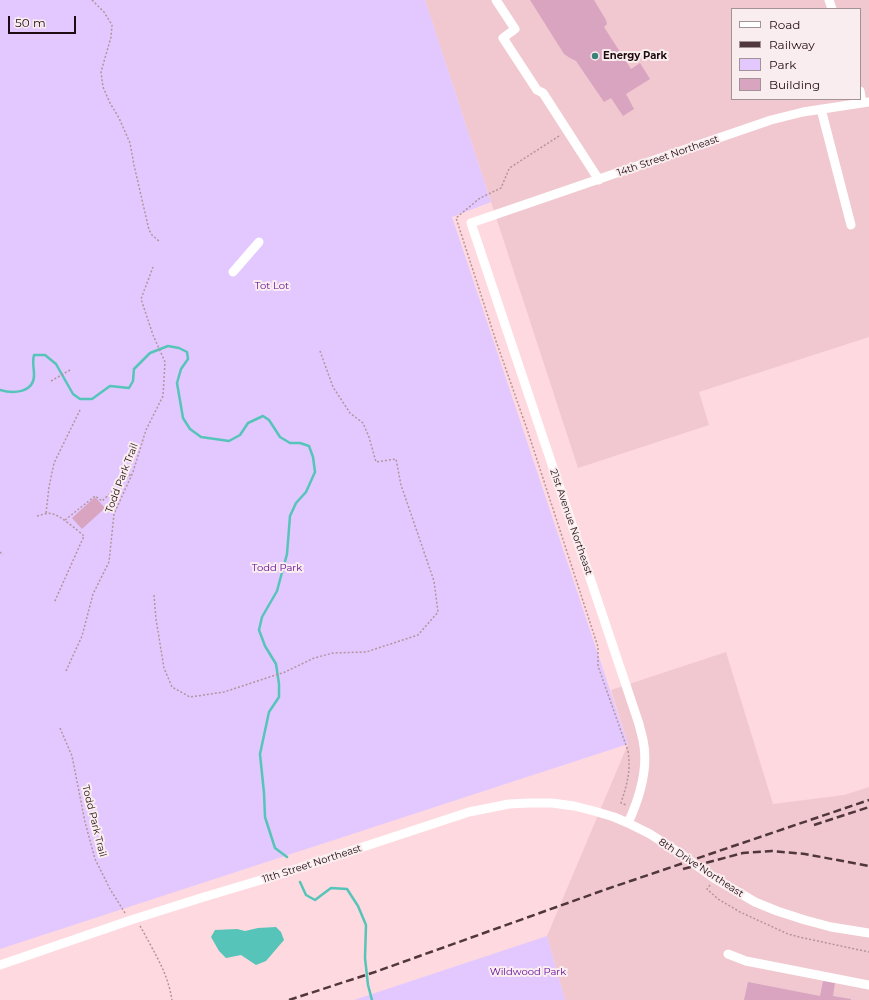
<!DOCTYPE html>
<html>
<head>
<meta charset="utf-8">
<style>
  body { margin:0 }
  #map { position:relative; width:869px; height:1000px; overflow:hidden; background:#fed9df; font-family:Montserrat,sans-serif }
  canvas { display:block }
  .legend { position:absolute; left:731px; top:8px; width:130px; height:92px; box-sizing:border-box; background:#faedef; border:1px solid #a39396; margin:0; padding:5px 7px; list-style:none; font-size:12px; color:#200c10 }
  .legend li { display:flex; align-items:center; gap:8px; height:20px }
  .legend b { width:20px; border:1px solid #a39396 }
  .scale { position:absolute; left:8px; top:16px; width:68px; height:18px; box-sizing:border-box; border:2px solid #200c10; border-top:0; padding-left:5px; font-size:12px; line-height:14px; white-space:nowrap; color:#200c10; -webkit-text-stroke:3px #faedef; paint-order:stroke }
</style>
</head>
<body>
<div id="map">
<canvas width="869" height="1000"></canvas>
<ul class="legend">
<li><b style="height:5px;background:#fff"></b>Road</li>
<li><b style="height:5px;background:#4f373b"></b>Railway</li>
<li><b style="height:11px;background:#e2c8ff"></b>Park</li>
<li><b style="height:11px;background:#d8a4c0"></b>Building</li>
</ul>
<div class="scale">50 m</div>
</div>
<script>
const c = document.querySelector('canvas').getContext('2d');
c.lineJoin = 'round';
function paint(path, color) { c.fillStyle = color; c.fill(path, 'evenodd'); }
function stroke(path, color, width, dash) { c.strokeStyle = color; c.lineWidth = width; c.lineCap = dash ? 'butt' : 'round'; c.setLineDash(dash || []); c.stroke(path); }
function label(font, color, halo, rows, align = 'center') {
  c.font = font + ' Montserrat,sans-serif'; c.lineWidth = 4; c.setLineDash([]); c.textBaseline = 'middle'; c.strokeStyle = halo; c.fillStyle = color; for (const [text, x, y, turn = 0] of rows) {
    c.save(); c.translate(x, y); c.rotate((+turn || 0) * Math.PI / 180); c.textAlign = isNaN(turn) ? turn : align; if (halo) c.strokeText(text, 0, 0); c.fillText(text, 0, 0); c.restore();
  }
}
paint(new Path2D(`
  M425 0H869V337L699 392 709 425 578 468ZM732 9H860V99H732Z
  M726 652 773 804 844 795 869 787V1000H565L547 936 628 744 611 690Z`), '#f1c8d0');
paint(new Path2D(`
  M0 0H425L491 202 452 217 628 744 0 949Z
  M547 936 565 1000H354Z`), '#e2c8ff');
paint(new Path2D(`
  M276 927 281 932 284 940 266 961 256 965 241 955 226 958 219 951 211 937 215 930 237 929 245 931 258 928Z`), '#56c4b9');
stroke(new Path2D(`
  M0 390C13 394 35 393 34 374 34 367 32 362 34 355H45L56 364 73 394 80 399H92L110 386 129 388 133 381 134 369 150 353 168 346 179 348 187 352 188 359 181 369 177 383 183 418 190 429 201 437 229 441 240 435 248 423 263 416 269 420 280 437 290 443H300L309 446 313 457 315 472 306 492 296 503 290 516 287 554 277 591 262 617 259 630 265 646 276 664 279 684V697L269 712 260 754 264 793 265 817 275 848 287 857
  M300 882 306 895 315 900 331 888 347 889 358 906 366 925 365 958 368 985 372 1000`), '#56c4b9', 2.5);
paint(new Path2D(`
  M530 0H594L606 20 607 24 604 27 631 69 640 63 650 79 626 94 634 109 623 116 611 98 604 102 576 61 570 58 564 54Z
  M95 497 105 508 82 529 72 518Z
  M823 981 835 983 833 996 851 999V1000H744L748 982 820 996Z`), '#d8a4c0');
stroke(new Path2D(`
  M92 0 104 12 112 25 111 37 101 72 103 87 110 103 119 118 130 143 134 165 149 230 152 235 160 242
  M559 136 511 167 509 169 501 188 480 198 456 218 496 341 527 429 598 647V666L628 751C631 772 627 784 621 803L626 805
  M51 381 70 370
  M46 513 49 487 54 463 80 410
  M37 516C42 515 47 512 53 514 61 516 77 530 84 536L54 603
  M65 520 95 496 102 501 132 473
  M0 552 3 555
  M154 595 156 619 164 668 172 687 190 697 224 692 285 672 314 658 333 653 366 652 418 635 438 612 434 581 401 485 396 459 376 462 369 437 363 423 350 413 333 387 320 351
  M66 671 82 636 93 594 109 562 114 514 133 472 146 430 163 396 165 362 153 335 141 299 153 267
  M60 728 72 756 85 822 95 859 110 889 125 913
  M710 885 707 889 718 899 740 912 788 934 799 937 869 952
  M140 926C143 931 146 937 149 942 160 963 168 976 172 1000`), '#b4949a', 1.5, [2, 2]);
stroke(new Path2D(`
  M496 0 515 29 503 38 537 90 543 93 599 180
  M829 0 832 9
  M860 91 862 103
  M821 109 851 225
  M233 272 259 242
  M628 823C640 797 649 768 643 740 642 735 640 729 639 724L471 223 771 120 803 112 869 102
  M728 954 746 961 869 985
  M0 965 131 920 204 897 281 874 469 812 509 804 529 803H552L574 806 594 811 614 817 628 823 650 834 678 852 714 878 755 902 777 911 805 920 831 927 869 933`), '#fff', 9);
stroke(new Path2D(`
  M814 825 869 807
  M683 869 743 853 772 851 805 854 869 866
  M289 1000 375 972 604 890 869 800`), '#4f373b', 2.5, [8, 4]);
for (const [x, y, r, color] of [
  [595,56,4,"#3a8179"]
]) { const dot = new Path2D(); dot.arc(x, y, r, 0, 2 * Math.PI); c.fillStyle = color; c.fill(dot); stroke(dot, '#faedef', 1.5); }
label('bold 10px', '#200c10', '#faedef', [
  ["Energy Park",603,56]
], 'left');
label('10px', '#200c10', '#faedef', [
  ["14th Street Northeast",668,156,-19],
  ["Todd Park Trail",122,478,-69],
  ["21st Avenue Northeast",571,522,71],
  ["Todd Park Trail",94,821,76],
  ["11th Street Northeast",312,864,-18],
  ["8th Drive Northeast",701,868,33]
]);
label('10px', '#640d9b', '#faedef', [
  ["Tot Lot",272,286],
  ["Todd Park",277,568],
  ["Wildwood Park",528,972]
]);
</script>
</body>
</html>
